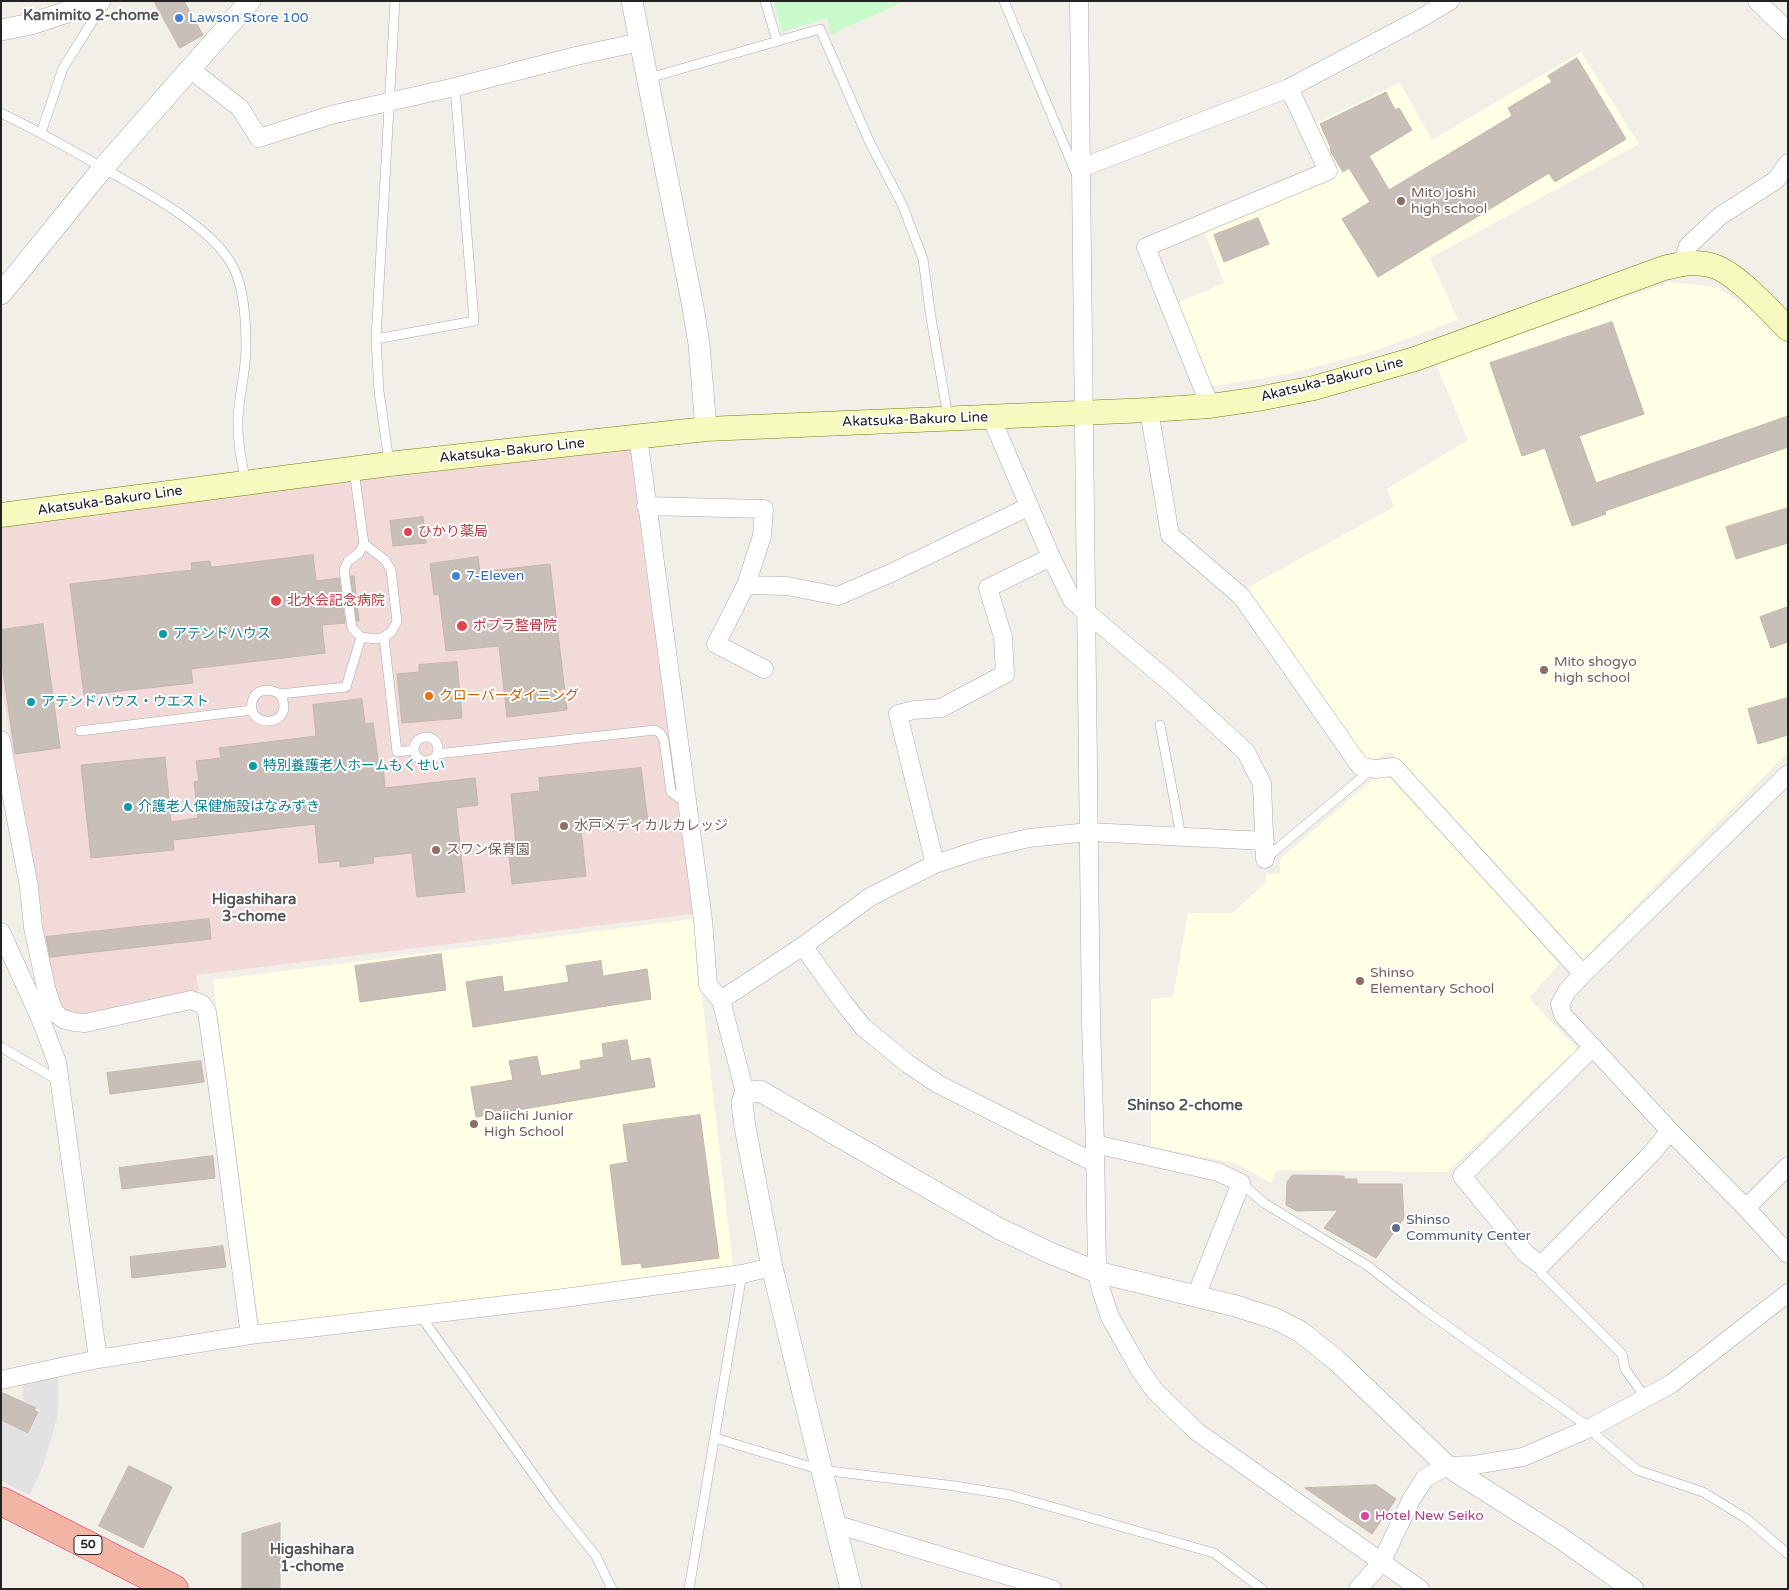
<!DOCTYPE html>
<html>
<head>
<meta charset="utf-8">
<style>
  body { margin:0 }
  #map { position:relative; width:1789px; height:1590px; overflow:hidden; background:#f2efe9; font-family:"Varela Round",sans-serif }
  canvas { display:block }
  .frame { position:absolute; inset:0; border:2px solid #222; pointer-events:none }
</style>
</head>
<body>
<div id="map">
<canvas width="1789" height="1590"></canvas>
<div class="frame"></div>
</div>
<script>
const c = document.querySelector('canvas').getContext('2d');
c.lineJoin = 'round';
function paint(path, color) { c.fillStyle = color; c.fill(path, 'evenodd'); }
function stroke(path, color, width, dash) { c.strokeStyle = color; c.lineWidth = width; c.lineCap = dash ? 'butt' : 'round'; c.setLineDash(dash || []); c.stroke(path); }
function label(font, color, halo, rows, align = 'center') {
  c.font = font + ' "Varela Round","Noto Sans JP",sans-serif'; c.lineWidth = 4; c.setLineDash([]); c.textBaseline = 'middle'; c.strokeStyle = halo; c.fillStyle = color; for (const [text, x, y, turn = 0] of rows) {
    c.save(); c.translate(x, y); c.rotate((+turn || 0) * Math.PI / 180); c.textAlign = isNaN(turn) ? turn : align; if (halo) c.strokeText(text, 0, 0); c.fillText(text, 0, 0); c.restore();
  }
}
paint(new Path2D(`
  M630 448 693 914 196 975 199 991 84 1016 66 1013 60 1007 48 972 37 886 1 684V524Z`), '#f2dad9');
paint(new Path2D(`
  M1581 52 1639 144 1430 258 1458 320 1368 353 1292 373 1208 387 1173 305 1224 283 1203 228 1334 175 1312 125 1400 83 1432 140Z
  M1670 282 1717 287 1761 317 1788 345V752L1580 962 1390 751 1371 761 1360 758 1245 589 1394 507 1387 489 1468 440 1436 364Z
  M1392 774 1559 964 1529 998 1577 1049 1447 1172 1277 1170 1271 1183 1238 1164 1151 1146V999L1173 997 1188 913H1233L1266 882V874H1280V859L1378 775Z
  M693 919 733 1268 259 1325 213 980Z`), '#ffffe5');
paint(new Path2D(`
  M773 1H905L830 35 828 18 782 32Z`), '#c8facc');
paint(new Path2D(`
  M58 1372V1414L43 1466 30 1495 1 1481V1421L29 1434 40 1410 23 1400 22 1380Z`), '#e2e2e2');
const building = new Path2D(`
  M154 1H184L203 35 180 48Z
  M1577 58 1626 139 1555 182 1549 173 1378 277 1342 219 1370 202 1349 168 1343 172 1332 154 1330 149 1331 148 1320 124 1386 92 1395 110 1399 108 1412 130 1369 156 1389 190 1512 116 1508 108 1552 82 1548 76Z
  M1258 218 1269 244 1224 262 1214 235Z
  M1612 322 1644 414 1579 436 1596 483 1788 416V447L1605 511 1606 514 1572 526 1545 448 1522 456 1490 363Z
  M1788 508V543L1736 559 1726 527Z
  M423 517 426 543 393 546 390 521Z
  M313 555 316 581 339 578 345 623 322 625 325 653 191 669 193 683 84 695 70 584 192 570 191 563 210 561 211 567Z
  M478 557 480 572 550 564 567 710 507 717 499 646 446 651 439 594 434 595 430 564Z
  M351 576H354L359 621H357Z
  M1788 607V642L1771 648 1760 617Z
  M43 624 60 748 15 754 1 657V630Z
  M457 662 462 718 402 723 397 674 419 672V665Z
  M1788 698V735L1758 744 1748 709Z
  M362 699 365 724 373 723 379 766 383 765 385 788 475 778 478 805 456 808 465 892 417 897 412 853 373 857 374 863 340 867V861L319 863 315 824 173 840 174 850 91 858 81 765 165 757 171 822 198 818 194 782 199 781 196 761 221 758 219 748 316 736 313 705Z
  M641 768 648 822 581 829 586 876 512 884 509 856 517 855 511 794 540 791 539 778Z
  M209 919 211 939 50 957 46 937Z
  M441 954 446 990 360 1002 355 966Z
  M601 961 603 976 647 969 651 999 473 1027 466 982 502 976 504 992 569 982 566 966Z
  M627 1040 631 1061 650 1058 655 1087 476 1117 471 1087 513 1080 509 1061 537 1056 541 1076 581 1069 580 1061 604 1057 602 1044Z
  M201 1061 204 1082 110 1094 107 1073Z
  M700 1115 719 1258 642 1268 641 1263 622 1265 610 1165 628 1162 623 1125Z
  M213 1156 215 1178 122 1189 119 1168Z
  M1293 1175 1344 1176V1179H1357V1184H1402L1404 1218 1376 1258 1324 1228 1338 1210 1297 1211 1286 1205 1287 1182Z
  M223 1246 226 1267 132 1278 130 1257Z
  M1 1392 36 1408 34 1410 38 1412 28 1433 1 1420Z
  M129 1466 172 1487 143 1548 99 1526Z
  M1376 1485 1396 1499 1372 1534 1305 1488Z
  M280 1523V1589H242V1534Z`);
paint(building, '#c7bfb8');
stroke(building, '#c4b6ab', 1);
const service = new Path2D(`
  M765 1 777 41
  M1004 1 1075 171 1079 169
  M649 78 820 29 870 143 902 204 923 259 931 318 948 417
  M1 113C36 130 70 149 105 169 142 190 209 225 231 263 244 284 246 323 246 347 246 371 239 395 238 419 237 441 241 461 246 482
  M41 133 63 68 92 22 96 3
  M376 339 474 321 455 87
  M389 462 379 391 376 339 395 1
  M354 470 364 544 359 553 348 561 344 570 352 628 361 637 376 639 384 637 391 632 397 622 391 570 385 560 364 544
  M384 637 397 752 413 750
  M280 694C298 726 247 731 252 702 255 688 270 688 280 694L346 687 361 637
  M1160 725 1181 836
  M80 731 252 710
  M414 749a12 12 0 1 1 24 0a12 12 0 1 1-24 0Z
  M437 754 655 730 660 733 664 740 671 792 679 798H686
  M1265 859 1372 769
  M1 1047 59 1081
  M1241 1183 1264 1203 1368 1266 1422 1308 1590 1428 1598 1437 1637 1470 1703 1492 1747 1519 1788 1554
  M1541 1265V1273L1622 1354 1625 1369 1645 1397
  M420 1315 556 1506 596 1556 612 1589
  M715 1438 821 1470 955 1486 1010 1495 1214 1553 1262 1589
  M689 1589 742 1274`);
const minor = new Path2D(`
  M1079 1 1091 1024 1095 1144 1097 1272 1101 1290 1110 1317 1140 1370 1155 1391 1196 1431 1420 1589
  M1757 1 1788 31
  M190 69 240 108 259 138 331 115 455 87 576 56 640 42
  M1081 168 1289 88 1416 21 1450 1
  M1682 264 1688 246 1720 216 1776 180 1788 163
  M1210 406 1146 247 1328 171 1289 88
  M1149 410 1170 535 1242 597 1360 766 1375 769 1394 767 1583 974
  M991 417 1051 557 1072 600 1173 685 1246 752 1262 784 1265 859
  M638 436 703 920 708 985 721 1000 745 1093
  M646 506 764 509 762 536 746 585 716 644 764 669
  M746 585 787 586 838 596 891 573 1028 507
  M1 740 29 887 33 927 46 988 54 1012 63 1019 74 1022 85 1023 191 1000 202 1004 207 1012C223 1119 235 1228 250 1335
  M1788 774 1583 974 1567 991 1560 1004 1563 1015 1670 1131 1746 1208 1788 1254
  M935 864 898 714 914 710 941 708 1005 674 1003 637 988 588 1051 557
  M1 932 41 1020 57 1062 98 1359
  M803 946 843 1002 863 1027 908 1064 938 1084 1095 1163
  M721 1000 803 946 870 897 935 864 981 849 1029 838 1089 832 1265 841
  M1593 1047 1462 1176 1526 1254 1541 1265 1651 1154 1670 1131
  M1095 1144 1218 1172 1241 1183 1196 1296
  M1746 1208 1788 1166
  M1 1380 98 1359 250 1335 556 1299 742 1274 772 1267
  M835 1524 1052 1589
  M1358 1589 1381 1563 1411 1500 1425 1478 1447 1466 1474 1465 1523 1457 1590 1428 1671 1384 1788 1293`);
const tertiary = new Path2D(`
  M632 1 693 307 699 344 706 429
  M1 30 31 24 100 1
  M1 294 103 168 250 1
  M851 1589 772 1267 745 1127 742 1103 745 1093 760 1091 998 1228 1050 1253 1097 1272 1236 1306 1276 1319 1301 1332 1336 1360 1447 1466 1559 1537 1633 1589`);
const secondary = new Path2D(`
  M1 515 389 464 706 429 1149 410 1210 406 1258 399 1314 388 1363 374 1415 359 1664 268C1680 264 1694 261 1710 265 1734 270 1770 311 1788 329`);
const trunk = new Path2D(`
  M1 1501 174 1589`);
stroke(service, '#a9a9a9', 10);
stroke(minor, '#a9a9a9', 19);
stroke(tertiary, '#a9a9a9', 22);
stroke(secondary, '#707d05', 25);
stroke(trunk, '#dc2a67', 29);
stroke(service, '#fff', 9);
stroke(minor, '#fff', 18);
stroke(tertiary, '#fff', 21);
stroke(secondary, '#f7fabf', 24);
stroke(trunk, '#f2b4a3', 28);
for (const [x, y, r, color] of [
  [179,18,5,"#3f7fe0"],
  [1401,201,5,"#8d6e63"],
  [408,532,5,"#e0444e"],
  [456,576,5,"#3f7fe0"],
  [276,601,6,"#e0444e"],
  [462,626,6,"#e0444e"],
  [163,634,5,"#0f9aa8"],
  [1544,670,5,"#8d6e63"],
  [429,696,5,"#e8710a"],
  [31,702,5,"#0f9aa8"],
  [253,766,5,"#0f9aa8"],
  [128,807,5,"#0f9aa8"],
  [564,826,5,"#8d6e63"],
  [436,850,5,"#8d6e63"],
  [1360,981,5,"#8d6e63"],
  [474,1124,5,"#8d6e63"],
  [1396,1228,5,"#5c6f8a"],
  [1365,1516,5,"#d1479c"]
]) { const dot = new Path2D(); dot.arc(x, y, r, 0, 2 * Math.PI); c.fillStyle = color; c.fill(dot); stroke(dot, '#fff', 2); }
for (const [x, y, w] of [
  [88,1545,28]
]) { const box = new Path2D(); box.roundRect(x - w / 2, y - 9.5, w, 19, 4); c.fillStyle = '#fff'; c.fill(box); stroke(box, '#222', 1); }
label('bold 12px', '#222', null, [
  ["50",88,1545]
]);
label('14px', '#366cbe', '#fff', [
  ["Lawson Store 100",189,18],
  ["7-Eleven",466,576]
], 'left');
label('14px', '#785e54', '#fff', [
  ["Mito joshi",1411,193],
  ["high school",1411,209],
  ["Mito shogyo",1554,662],
  ["high school",1554,678],
  ["水戸メディカルカレッジ",574,826],
  ["スワン保育園",446,850],
  ["Shinso",1370,973],
  ["Elementary School",1370,989],
  ["Daiichi Junior",484,1116],
  ["High School",484,1132]
], 'left');
label('14px', '#222', '#fff', [
  ["Akatsuka-Bakuro Line",1332,380,-14],
  ["Akatsuka-Bakuro Line",915,420,-2],
  ["Akatsuka-Bakuro Line",512,451,-6],
  ["Akatsuka-Bakuro Line",110,501,-8]
]);
label('14px', '#be3a42', '#fff', [
  ["ひかり薬局",418,532],
  ["北水会記念病院",287,601],
  ["ポプラ整骨院",473,626]
], 'left');
label('14px', '#0d838f', '#fff', [
  ["アテンドハウス",173,634],
  ["アテンドハウス・ウエスト",41,702],
  ["特別養護老人ホームもくせい",263,766],
  ["介護老人保健施設はなみずき",138,807]
], 'left');
label('14px', '#c56008', '#fff', [
  ["クローバーダイニング",439,696]
], 'left');
label('14px', '#4e5e75', '#fff', [
  ["Shinso",1406,1220],
  ["Community Center",1406,1236]
], 'left');
label('14px', '#b23c85', '#fff', [
  ["Hotel New Seiko",1375,1516]
], 'left');
label('bold 15px', '#555', '#fff', [
  ["Kamimito 2-chome",91,16],
  ["Higashihara",254,900],
  ["3-chome",254,917],
  ["Shinso 2-chome",1185,1106],
  ["Higashihara",312,1550],
  ["1-chome",312,1567]
]);
</script>
</body>
</html>
